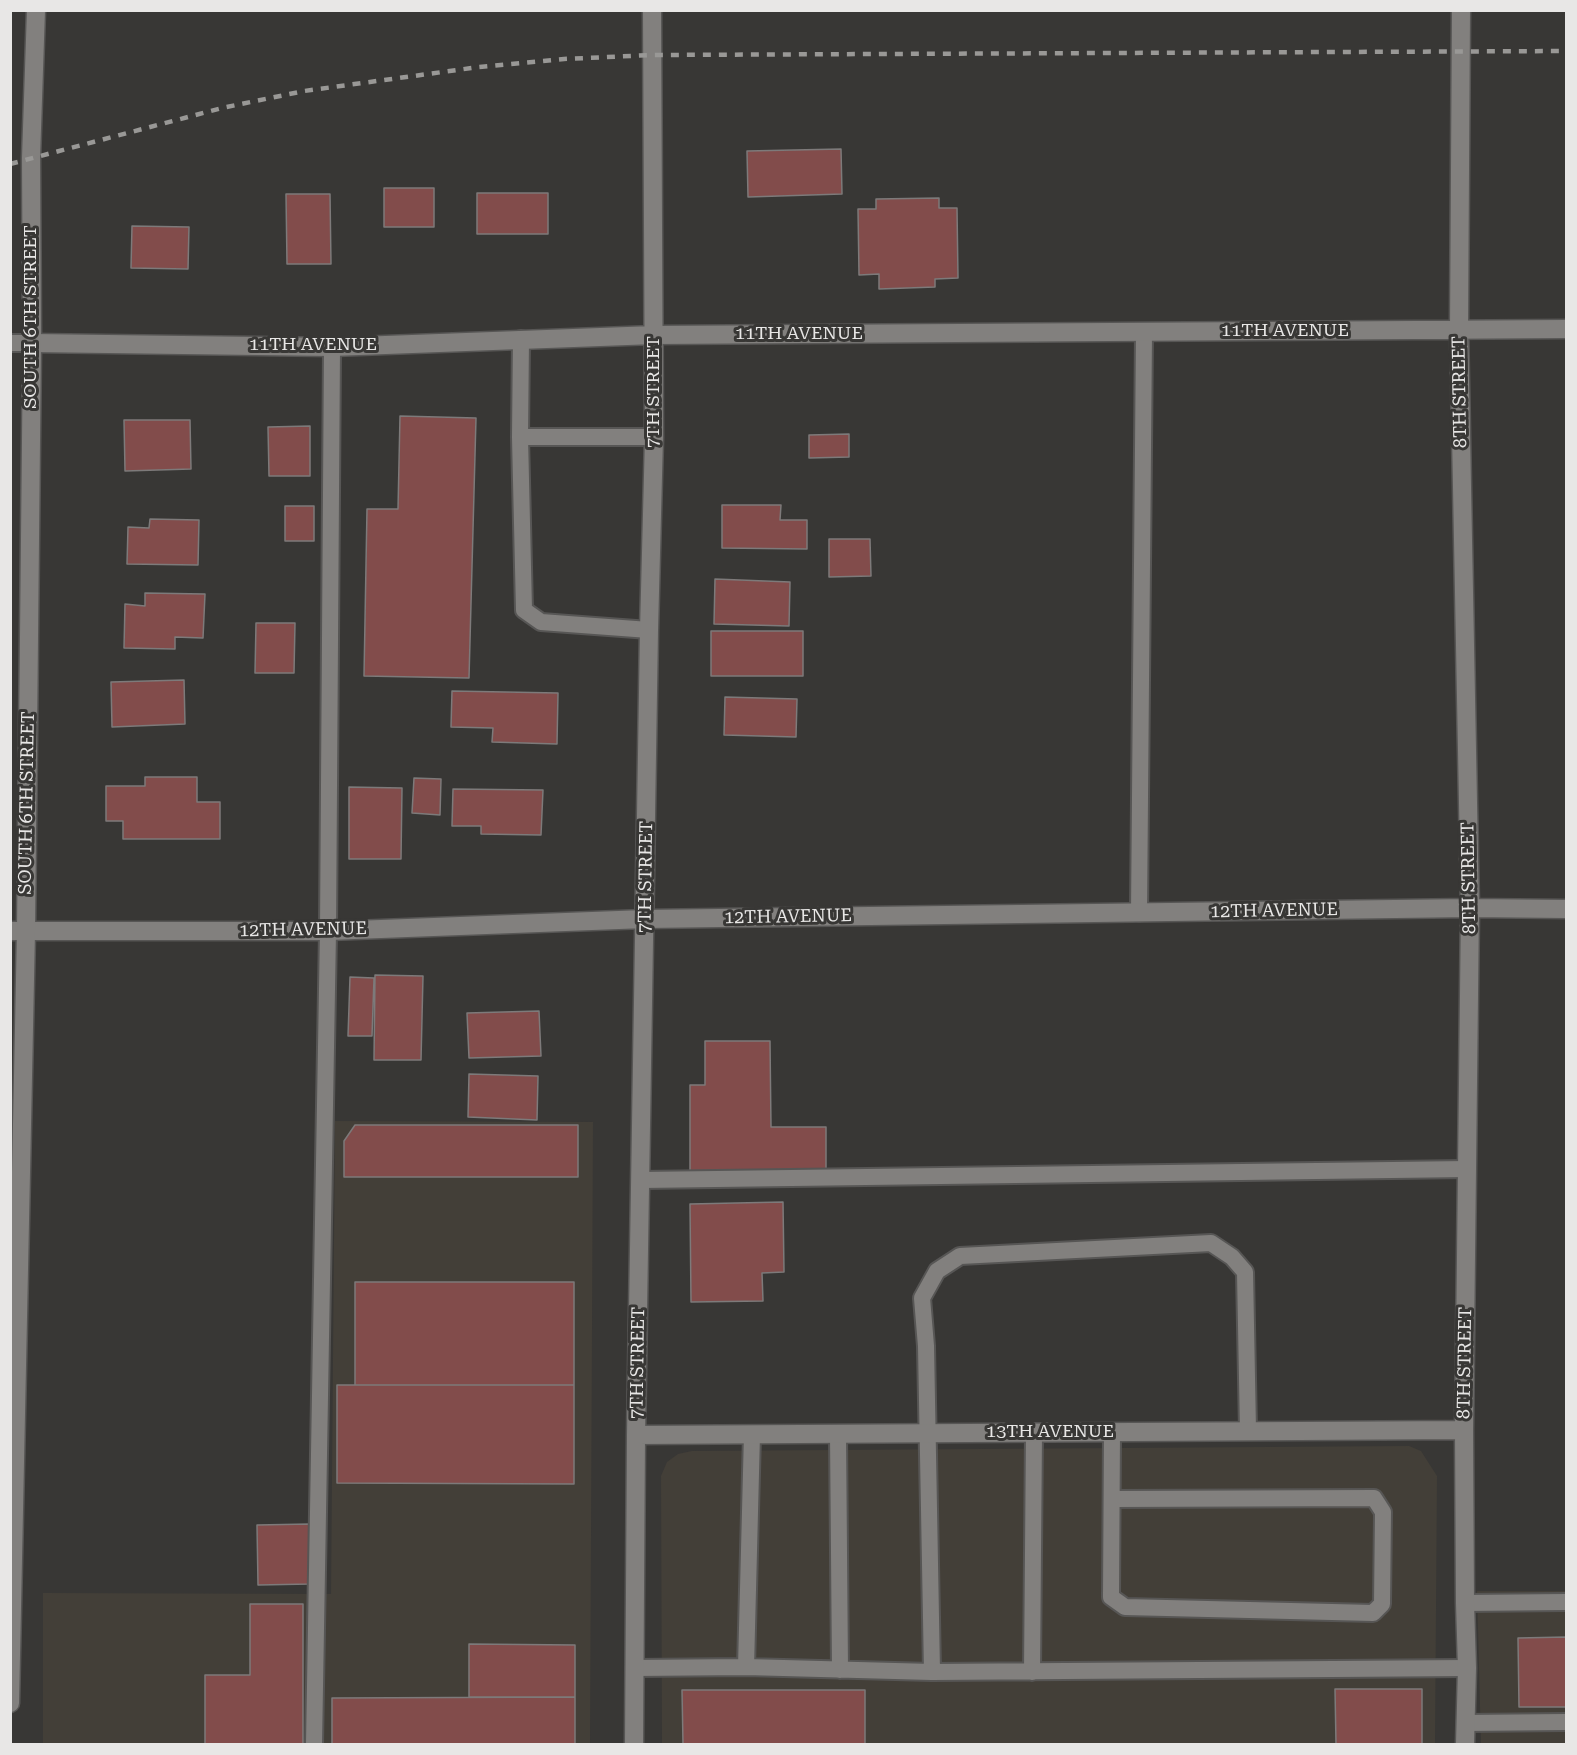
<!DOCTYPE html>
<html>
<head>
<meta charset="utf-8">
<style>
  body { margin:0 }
  #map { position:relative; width:1577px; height:1755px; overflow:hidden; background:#383735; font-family:"Roboto Serif",serif }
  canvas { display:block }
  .frame { position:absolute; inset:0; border:12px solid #e8e7e6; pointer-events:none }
</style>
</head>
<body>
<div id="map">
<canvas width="1577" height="1755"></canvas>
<div class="frame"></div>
</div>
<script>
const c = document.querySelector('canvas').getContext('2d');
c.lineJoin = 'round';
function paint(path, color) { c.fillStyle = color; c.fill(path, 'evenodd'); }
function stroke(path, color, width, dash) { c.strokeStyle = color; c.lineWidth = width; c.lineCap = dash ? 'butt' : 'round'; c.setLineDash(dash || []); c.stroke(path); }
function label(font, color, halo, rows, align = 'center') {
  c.font = font + ' "Roboto Serif",serif'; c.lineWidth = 6; c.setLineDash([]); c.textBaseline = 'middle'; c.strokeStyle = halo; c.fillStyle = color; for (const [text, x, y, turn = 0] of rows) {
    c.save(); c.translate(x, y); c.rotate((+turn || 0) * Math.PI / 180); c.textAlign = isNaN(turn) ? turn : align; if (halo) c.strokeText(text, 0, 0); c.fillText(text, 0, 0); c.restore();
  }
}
paint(new Path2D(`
  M335 1121 593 1122 590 1744H43V1593L331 1594Z
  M1409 1446 1421 1451 1437 1476 1435 1744H662L661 1476 667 1462 678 1454 692 1451Z
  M1477 1591H1566V1744H1481Z`), '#433f38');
const building = new Path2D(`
  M841 149 842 194 748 197 747 151Z
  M384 188H434V227H384Z
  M477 193H548V234H477Z
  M286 194H330L331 264H287Z
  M939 198V208H957L958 278 935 279V287L879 289V274L859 275 858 209H876V199Z
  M132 226 189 227 188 269 131 268Z
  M400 416 476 418 469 678 364 676 367 509H398Z
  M124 420H190L191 469 125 471Z
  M310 426V476H269L268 427Z
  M849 434V457L809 458V435Z
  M722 505H781L780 520H807V549L722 548Z
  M285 506H314V541H285Z
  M150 519 199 520 198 565 127 564 128 527 149 528Z
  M829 539H870L871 576 829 577Z
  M715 579 790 582 789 626 714 624Z
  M145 593 205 594 203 638 175 637V649L124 648 125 604 145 606Z
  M256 623H295L294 673H255Z
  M711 631H803V676H711Z
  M184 680 185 724 112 727 111 682Z
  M452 691 558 693 557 744 492 742 493 728 451 727Z
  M725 697 797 699 796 737 724 735Z
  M145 777H197V802H220V839H123V821H106V786H145Z
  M414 778 441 779 440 815 412 813Z
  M349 787 402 788 401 859H349Z
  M453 789 543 790 541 835 481 834V826H452Z
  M375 975 423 976 421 1060H374Z
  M350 977 374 978 372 1036H348Z
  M539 1011 541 1056 469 1058 467 1013Z
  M705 1041H770L771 1127H826V1175L690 1176V1085H705Z
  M469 1074 538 1076 537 1120 468 1117Z
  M355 1125H578V1177H344V1141Z
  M783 1202 784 1272 762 1273 763 1301 691 1302 690 1204Z
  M355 1282H574V1385H355Z
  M337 1385H574V1484L337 1483Z
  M309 1524 310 1584 258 1585 257 1525Z
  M250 1604H303V1744H205V1675H250Z
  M1566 1637V1707H1519L1518 1638Z
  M469 1644 575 1645V1697H469Z
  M1335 1689H1422V1744H1336Z
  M682 1690H865V1744H683Z
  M575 1697V1744H332V1698Z`);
paint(building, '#824c4b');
stroke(building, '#7d7a7a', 1.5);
const lane = new Path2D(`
  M521 339 520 437 524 610 541 622 649 630
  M10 343H32
  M520 437H654
  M1139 913 1144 332
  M641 1180 1467 1169
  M838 1434 840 1670
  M1112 1499 1374 1498 1383 1512 1382 1604 1373 1613 1125 1607 1111 1597 1112 1432
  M1465 1603 1566 1602
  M746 1667 752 1434
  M634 1668 746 1667 932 1672 1467 1668
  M932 1672 926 1346 922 1298 937 1271 960 1256 1211 1243 1232 1257 1245 1272 1248 1431
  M1032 1672 1034 1432
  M1465 1723 1566 1722
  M314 1744 328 931 332 347`);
const street = new Path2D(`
  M1461 10 1459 329 1470 908 1464 1430 1465 1603 1467 1668 1465 1744
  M32 343 332 347 654 335 1566 329
  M10 931H328L645 919 1470 908 1566 909
  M636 1435 1464 1430
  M634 1744 636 1435 649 630 654 437 652 10`);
const secondary = new Path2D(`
  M10 1703 26 931 32 343 31 158 36 10`);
stroke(lane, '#575655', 20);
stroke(street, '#575655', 21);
stroke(secondary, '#575655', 21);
stroke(lane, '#82807e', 16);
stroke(street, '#82807e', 18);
stroke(secondary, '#82807e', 18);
stroke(new Path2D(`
  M10 164 222 108 304 91 479 67 564 59 652 55 1566 51`), '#999896', 4.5, [8, 8]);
label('18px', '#e8e7e6', '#383735', [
  ["SOUTH 6TH STREET",31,317,-90],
  ["11TH AVENUE",1285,331],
  ["11TH AVENUE",799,334],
  ["11TH AVENUE",313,345],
  ["7TH STREET",654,392,-90],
  ["8TH STREET",1460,392,-91],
  ["SOUTH 6TH STREET",27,803,-89],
  ["7TH STREET",646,877,-89],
  ["8TH STREET",1469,878,-91],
  ["12TH AVENUE",1274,911,-1],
  ["12TH AVENUE",788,917,-1],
  ["12TH AVENUE",303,930,-1],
  ["7TH STREET",638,1363,-89],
  ["8TH STREET",1465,1363,-89],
  ["13TH AVENUE",1050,1432]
]);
</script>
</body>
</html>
